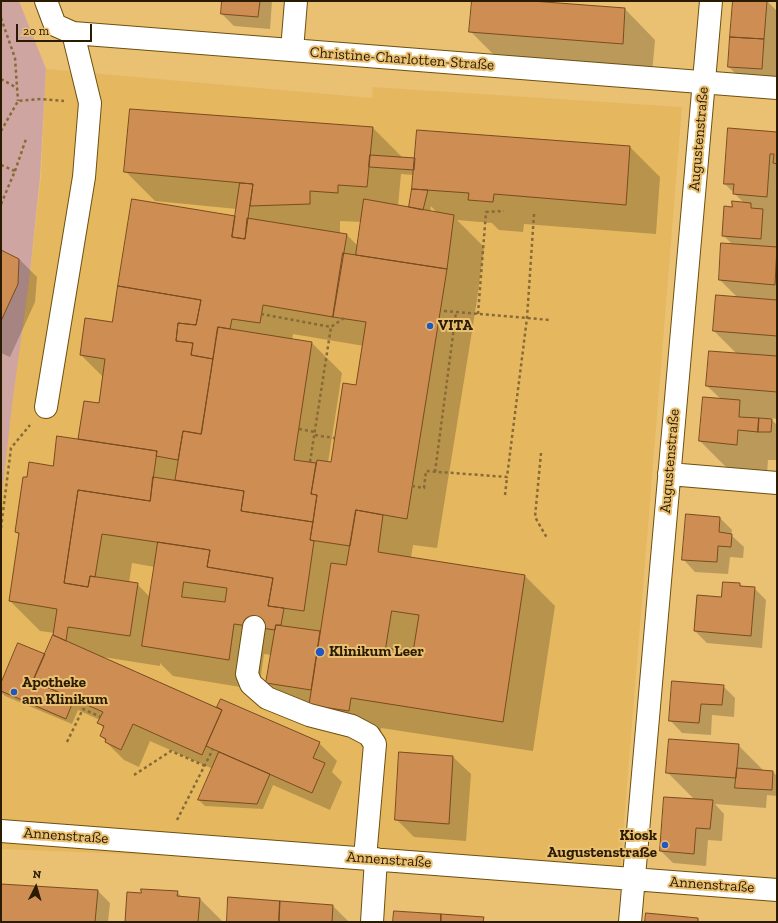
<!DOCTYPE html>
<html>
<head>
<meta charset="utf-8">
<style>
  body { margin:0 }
  #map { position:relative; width:778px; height:923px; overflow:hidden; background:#eac072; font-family:"Zilla Slab",serif }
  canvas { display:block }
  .frame { position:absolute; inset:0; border:2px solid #2b1b00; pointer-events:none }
  .north { position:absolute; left:16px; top:867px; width:40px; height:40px; -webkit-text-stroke:3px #eac072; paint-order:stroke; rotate:5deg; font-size:11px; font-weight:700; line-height:16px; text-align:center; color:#2b1b00 }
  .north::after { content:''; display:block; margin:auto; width:14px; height:18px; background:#2b1b00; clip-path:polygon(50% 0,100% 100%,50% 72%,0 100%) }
  .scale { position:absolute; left:16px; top:24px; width:76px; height:18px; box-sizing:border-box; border:2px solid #2b1b00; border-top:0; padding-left:5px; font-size:12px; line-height:14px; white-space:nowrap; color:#2b1b00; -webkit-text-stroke:3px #eac072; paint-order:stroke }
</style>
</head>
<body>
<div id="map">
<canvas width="778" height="923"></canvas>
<div class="frame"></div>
<div class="north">N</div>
<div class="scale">20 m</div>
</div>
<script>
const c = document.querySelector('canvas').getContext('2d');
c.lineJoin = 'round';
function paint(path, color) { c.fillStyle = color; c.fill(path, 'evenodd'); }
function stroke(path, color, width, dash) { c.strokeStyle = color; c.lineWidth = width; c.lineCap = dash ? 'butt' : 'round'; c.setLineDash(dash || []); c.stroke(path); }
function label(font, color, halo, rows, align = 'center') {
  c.font = font + ' "Zilla Slab",serif'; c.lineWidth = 4; c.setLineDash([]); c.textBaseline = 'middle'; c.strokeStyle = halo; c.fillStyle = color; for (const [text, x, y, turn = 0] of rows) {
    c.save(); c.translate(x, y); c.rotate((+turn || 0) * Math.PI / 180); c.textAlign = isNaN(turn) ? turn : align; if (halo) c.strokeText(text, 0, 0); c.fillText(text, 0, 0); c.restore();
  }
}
paint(new Path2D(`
  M46 69 372 98 373 87 682 107 619 884 378 864 1 849V455L8 397 29 282 41 176Z`), '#e5b860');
paint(new Path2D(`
  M1 1H19L46 69 40 177 29 282 13 397 1 503Z`), '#cfa5a2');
paint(new Path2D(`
  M223 1H272L270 29 234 26 222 14Z
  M473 1H519L625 9 655 40 652 73 500 61 470 31Z
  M734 1H767L777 11V98L759 97 729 67Z
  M373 128 403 158 415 159 630 147 660 177 656 234 524 224 523 232 499 230 492 223 457 220 484 247 477 300 437 548 413 545 411 558 525 576 555 606 533 751 381 728 379 741 340 734 322 716 298 713 268 682 272 655 264 654 259 690 173 676 160 663V666L103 657 218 708 222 700 319 743 337 761 332 772 342 782 330 810 273 785 263 809 205 806 199 800 213 769 150 741 139 767 124 760 106 742V741L101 736 104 729 99 723 100 720 78 710 72 724 5 696 1 692V685L45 656 55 633 40 631 10 601 20 536 16 532 54 467 79 440 85 402 99 404 104 378 81 355 113 323 133 200 236 217 237 209 155 201 125 171ZM401 174 414 175 412 209 398 206ZM431 206 438 214 430 212ZM340 221 362 222 358 246 346 234 340 233ZM293 334 364 346 357 386 331 463H328L342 373 312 343 292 340ZM132 563 155 567 150 597 137 584 129 583Z
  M777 133V419L770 418 777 425V460H768L767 474 730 471 700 441 721 399 707 386 737 354 714 331 738 298 720 280 732 244 723 235 733 208 744 203 725 184Z
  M1 251 19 259 37 277 35 302 10 357 1 353Z
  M720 518 732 530 731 535 744 547 743 558 730 557 728 574 695 572 683 559Z
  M740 584 742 587 754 588 766 600 762 648 707 643 695 631 722 599Z
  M723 686 735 698 734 717 712 715 711 735 682 733 670 720Z
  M738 745 764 771 773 772 777 776V796L767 795 766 808 715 804 724 814 722 841 708 840 706 866 673 863 661 851 695 800 667 772Z
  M453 757 471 774 466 841 414 837 396 819Z
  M1 885 98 891 110 903 108 922H1Z
  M177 892 182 897 199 898 223 922H126L142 894Z
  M229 899 333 906 349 922H228Z`), '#0003');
const building = new Path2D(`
  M222 1H260L258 17 221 14Z
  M472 1H532L625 8 623 44 469 32Z
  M733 1H767L764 39 730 37Z
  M730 37 764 39 762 69 728 67Z
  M130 109 373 127 367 187 338 185V193L310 191V204L250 206 253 184 124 172Z
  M728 128 777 132V164L773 163 774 154H770L767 197 733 194 734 184H724Z
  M417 130 630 146 626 205 494 194 493 202 468 200 469 193 412 189Z
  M370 155 415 158 414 170 369 167Z
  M240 183 253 184 245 239 232 237Z
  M412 189 428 190 423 210 409 207Z
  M132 199 235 216 232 237 245 239 247 218 347 234 333 317 263 305 260 323 232 319 230 329 218 327 213 359 191 355 193 343 176 341 178 323 196 325 201 300 118 286Z
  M364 199 454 215 447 269 356 255Z
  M732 201 751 203V208L763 209 761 239 722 236 724 206 732 207Z
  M721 243 777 247 775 285 719 280Z
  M1 250 19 259 18 284 1 321Z
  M343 253 447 269 407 519 356 510 350 546 310 540 317 495 311 494 317 460 331 462 343 383 356 385 366 322 333 317Z
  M118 286 201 300 196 325 178 323 176 341 193 343 191 355 213 359 201 434 183 431 178 460 156 456 157 451 78 439 84 401 99 403 105 359 80 355 85 318 112 322Z
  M716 295 777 300V336L713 331Z
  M218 327 312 342 294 460 316 463 311 494 317 495 313 522 241 511 244 491 175 480 183 431 201 434Z
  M709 351 777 356V392L706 386Z
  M703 397 740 400 739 417 759 418 758 432 738 430 737 445 699 441Z
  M759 418 772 419 771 432H758Z
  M57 436 157 451 150 501 78 490 64 583 88 587 90 576 138 583 130 636 68 627 66 641 53 635 57 609 9 601 19 533 15 532 23 477H27L29 462 53 466Z
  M153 477 244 491 241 511 313 522 310 540 314 541 304 611 268 606 273 578 207 567 210 550 102 534 95 577 90 576 88 587 64 583 78 490 150 501Z
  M356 510 383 515 378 552 525 575 503 722 351 698 349 711 309 705 331 563 346 565ZM392 611 419 615 413 652 386 648Z
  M686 514 720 517 719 532 732 534 731 547 718 546 717 562 682 560Z
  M158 542 210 550 207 567 273 578 268 606 284 608 281 625H276L275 630 234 624 229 660 142 646ZM184 582 227 588 225 602 182 597Z
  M723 582 740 583V586L755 587 751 636 694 631 697 595 721 597Z
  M276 625 320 631 311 690 266 683Z
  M53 635 222 710 202 755 133 724 121 750 105 742 106 739 100 736 104 726 97 723 103 712 33 681Z
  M18 643 45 654 33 681 74 699 66 719 1 691V683Z
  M672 681 724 685 722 705 701 704 699 723 669 721Z
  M221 699 320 742 313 758 325 763 312 793 206 746 222 710 217 707Z
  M669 739 739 744 736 778 666 773Z
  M219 752 270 774 257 804 198 800Z
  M399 752 453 756 449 824 395 820Z
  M737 768 773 771 772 790 735 788Z
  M664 797 713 800 710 829 696 828 694 854 660 851Z
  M1 884 98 890 95 922H1Z
  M141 889 178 891 177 896 200 898 198 922H125L127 892 141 893Z
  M228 897 280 901 279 922H227Z
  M280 901 333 905 332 922H279Z
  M394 911 441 914V922H393Z
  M646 913 698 918V922H645Z
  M441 914 484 917 483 922H441Z`);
paint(building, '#cd8d53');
stroke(building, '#7a4c1e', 1);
const minor = new Path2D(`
  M46 1 55 25 73 33 777 88
  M292 50 296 1
  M46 407 84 177 90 103 73 33
  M669 474 777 483
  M254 627 247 674 251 684 267 698 309 715 352 726 369 735 375 744 365 858
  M1 831 777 890
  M372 922 376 859
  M630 922 711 1`);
stroke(minor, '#6d500f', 24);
stroke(new Path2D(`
  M1 18 15 58 18 101
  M1 79 17 88
  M1 131 18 101 41 99 64 101
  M1 165 15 171 1 204
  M15 171 26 139
  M444 311 550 320
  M261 314 331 327 344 318
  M478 314 486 212 504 211
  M299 429 315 432
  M315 435 334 438
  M541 453 535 517 547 538
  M310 462 331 327
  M435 472 456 312
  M412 486 424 488 426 471 507 477 527 318 534 214
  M505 495 507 477
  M1 528 11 448 30 425
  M67 742 83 709 101 717
  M134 775 171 751 205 766
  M177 820 213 749`), '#876a37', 2.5, [3, 3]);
stroke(minor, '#fff', 22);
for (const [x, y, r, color] of [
  [430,326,4,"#2057c4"],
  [320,652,5,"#2057c4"],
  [14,692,4,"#2057c4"],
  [665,845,4,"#2057c4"]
]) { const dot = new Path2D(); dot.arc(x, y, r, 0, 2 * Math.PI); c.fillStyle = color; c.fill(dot); stroke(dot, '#eac072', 1.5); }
label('15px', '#2b1b00', '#eac072', [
  ["Christine-Charlotten-Straße",402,59,4],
  ["Augustenstraße",699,139,-85],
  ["Augustenstraße",670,461,-85],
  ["Annenstraße",66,836,4],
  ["Annenstraße",389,860,4],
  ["Annenstraße",712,885,4]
]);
label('bold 15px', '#2b1b00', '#eac072', [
  ["VITA",438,326],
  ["Klinikum Leer",329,652],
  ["Apotheke",22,683],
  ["am Klinikum",22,700],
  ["Kiosk",657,836,"right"],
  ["Augustenstraße",657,853,"right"]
], 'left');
</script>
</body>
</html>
